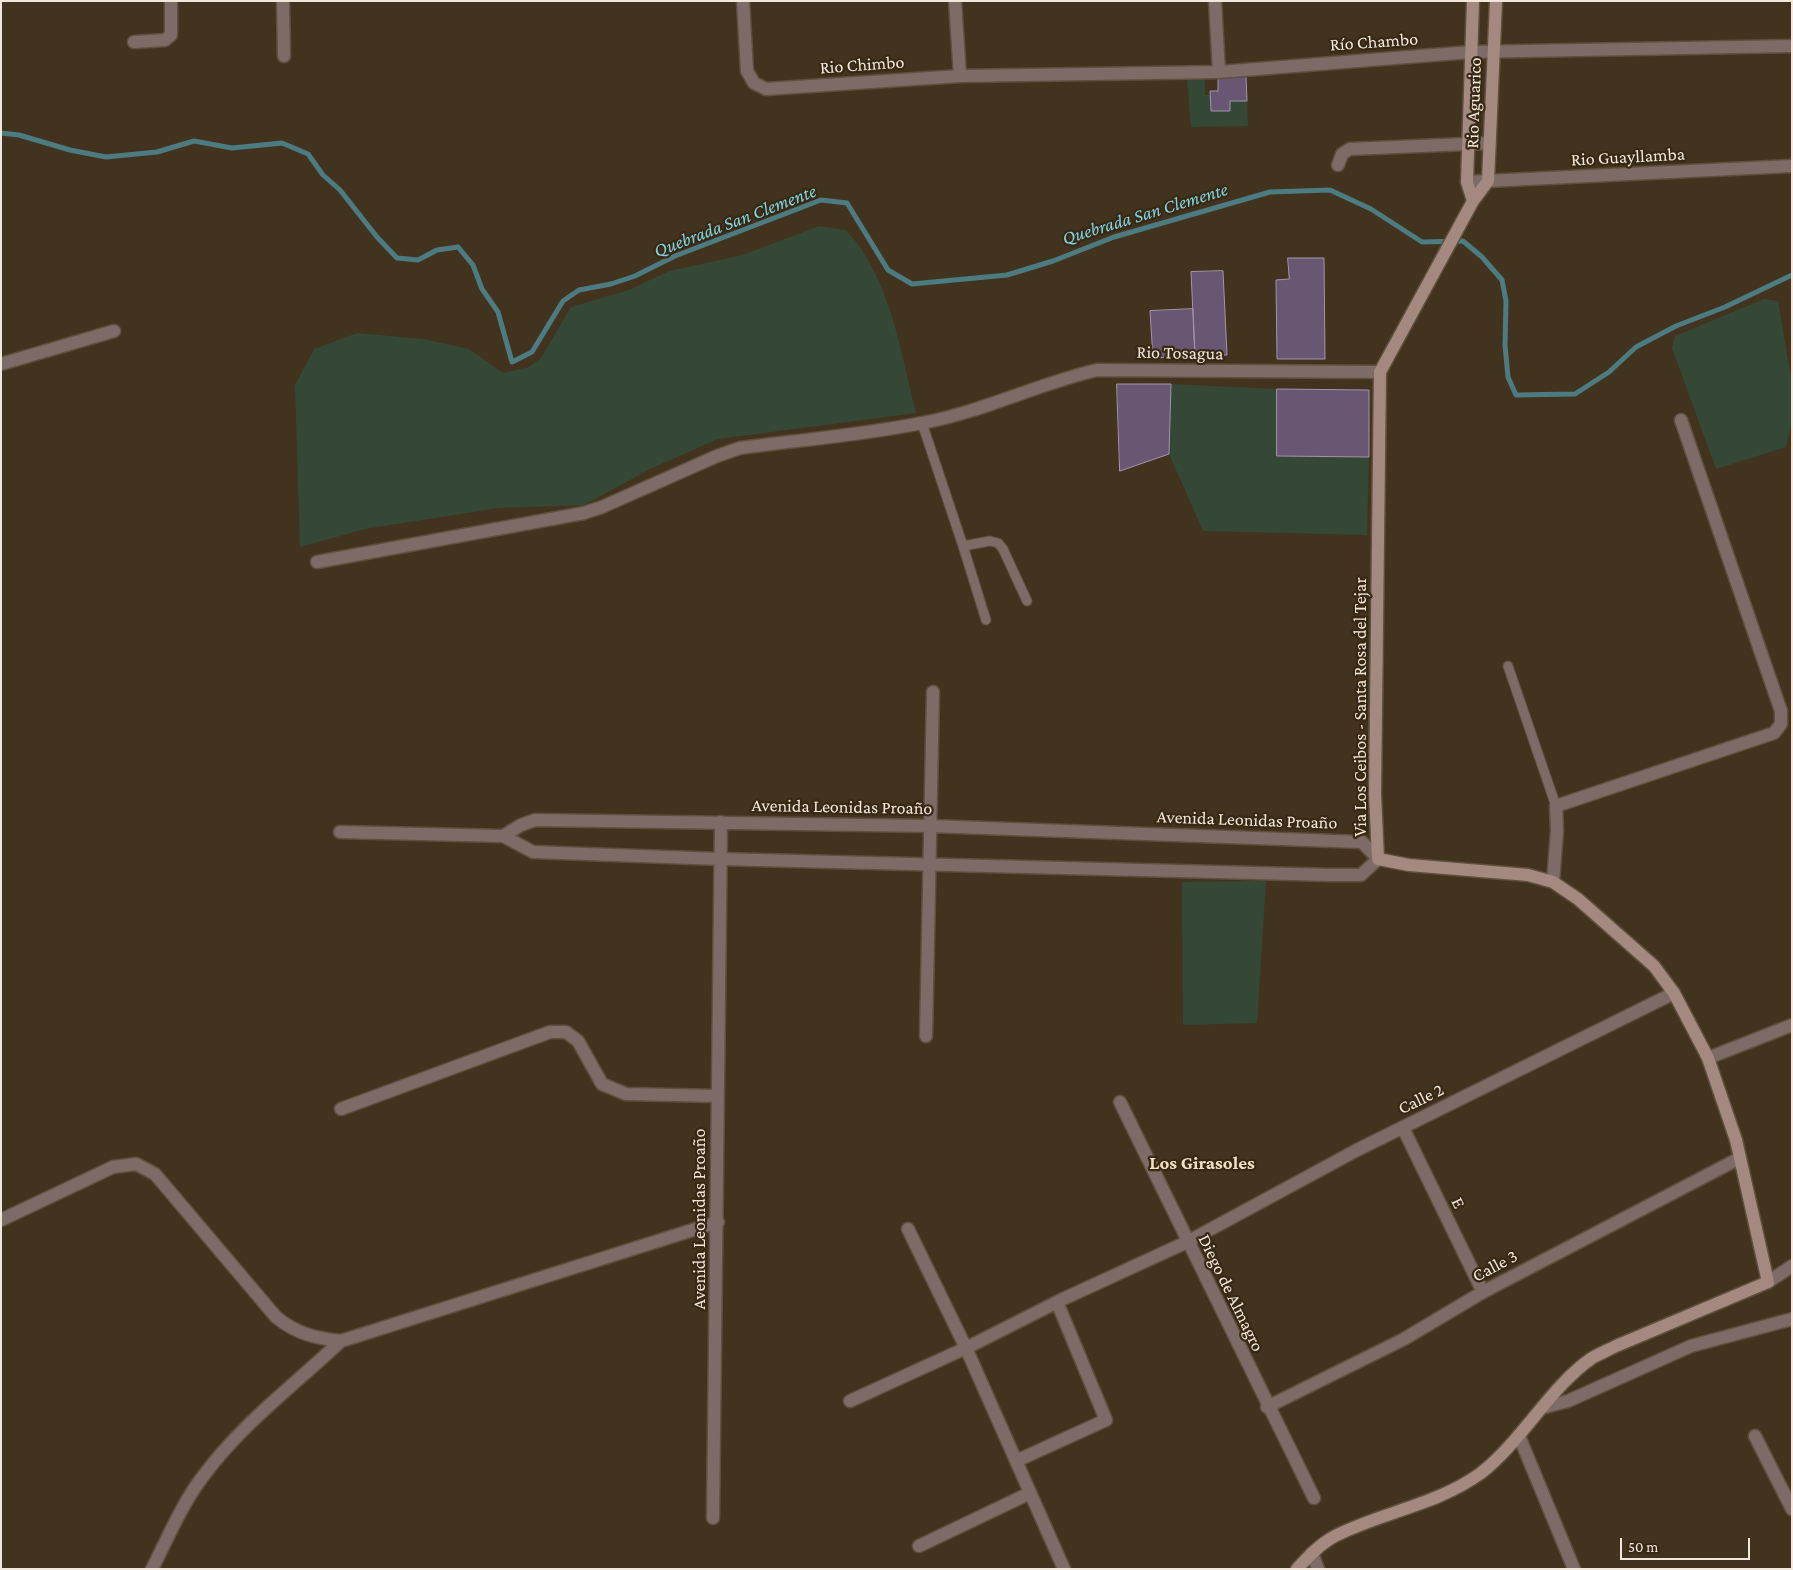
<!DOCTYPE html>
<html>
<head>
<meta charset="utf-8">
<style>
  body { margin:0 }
  #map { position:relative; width:1793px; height:1570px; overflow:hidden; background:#42331e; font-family:"Crimson Pro",serif }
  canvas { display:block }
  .frame { position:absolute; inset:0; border:2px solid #f1e8db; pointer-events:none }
  .scale { position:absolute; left:1620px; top:1538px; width:130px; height:22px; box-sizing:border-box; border:2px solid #f1e8db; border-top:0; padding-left:6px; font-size:15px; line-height:18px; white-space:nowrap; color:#f1e8db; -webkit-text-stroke:4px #372914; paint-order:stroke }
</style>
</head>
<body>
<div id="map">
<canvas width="1793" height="1570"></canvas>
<div class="frame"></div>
<div class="scale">50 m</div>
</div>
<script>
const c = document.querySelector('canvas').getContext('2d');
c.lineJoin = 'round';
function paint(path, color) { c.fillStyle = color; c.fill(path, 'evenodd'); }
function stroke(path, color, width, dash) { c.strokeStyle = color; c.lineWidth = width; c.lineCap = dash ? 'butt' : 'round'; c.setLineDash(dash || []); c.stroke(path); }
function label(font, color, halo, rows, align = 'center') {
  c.font = font + ' "Crimson Pro",serif'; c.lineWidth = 4.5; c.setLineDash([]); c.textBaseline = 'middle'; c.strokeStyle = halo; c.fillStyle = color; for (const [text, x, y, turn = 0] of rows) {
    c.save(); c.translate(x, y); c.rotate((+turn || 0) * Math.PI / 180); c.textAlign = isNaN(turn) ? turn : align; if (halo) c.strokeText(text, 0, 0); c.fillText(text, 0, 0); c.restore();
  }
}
paint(new Path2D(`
  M1187 78H1205V95H1210L1211 111H1230V101H1247L1248 126 1191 127Z
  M819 226 846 230C891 278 900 351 916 413L718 439 650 469 584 505 499 508 365 529 300 547 295 385 314 349 357 333 423 339 469 349 503 373 529 367 541 358 571 307 629 290 669 271 743 255Z
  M1764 299 1778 301 1792 383V422L1786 447 1716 469 1672 348 1675 336Z
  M1171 384 1277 389V456L1369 457 1367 535 1203 531 1169 454Z
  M1266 881 1257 1023 1183 1025 1182 882Z`), '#354836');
stroke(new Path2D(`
  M1 133 19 135 70 150 106 157 157 152 194 141 232 148 282 143 308 154 323 175 340 190 377 237 397 258 418 260 437 250 458 247 473 265 482 289 498 312 512 362 532 352 563 301 579 290 611 284 635 276 675 256 821 200 847 203 888 270 912 284 1007 275 1053 261 1114 237 1270 192 1330 190 1371 209 1422 242 1463 241 1482 257 1502 280 1506 301 1505 345 1508 377 1516 395 1575 394 1609 372 1636 347 1676 326 1725 307 1792 275`), '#4d7b82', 5);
const building = new Path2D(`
  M1246 76 1247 101H1230V111H1211L1210 91H1218V77Z
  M1288 258H1324L1325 359H1277L1276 280 1289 279Z
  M1223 271 1227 355 1195 356 1191 272Z
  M1193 309 1195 356 1153 358 1150 311Z
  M1117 384H1171L1169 454 1120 471Z
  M1277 389 1369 390V457L1277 456Z`);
paint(building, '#685673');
stroke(building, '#a494ad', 1);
const service = new Path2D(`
  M922 423 963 546 990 541 998 543 1003 549 1027 601
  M963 546 986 620
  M1508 666 1556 806`);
const minor = new Path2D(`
  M283 1 284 56
  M743 1 747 71 754 83 766 89 960 76 1219 72 1471 52 1792 46
  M955 1 960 76
  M1215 1 1219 72
  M134 42 165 40 171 35V1
  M1338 165 1342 154 1350 149 1490 143
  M1467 182 1792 166
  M1 364 114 331
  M317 562 584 513 602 507 717 456 740 448C800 440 862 435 922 423 982 412 1037 384 1097 370L1380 372
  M340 832 503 836 533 852 720 859 1331 875H1361L1378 859 1362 842 930 826 535 820 521 825 503 836
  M1553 882 1557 831 1556 806 1774 733 1781 724V711L1681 420
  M926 1036 933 692
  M1708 1058 1792 1025
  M1120 1102 1314 1498
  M341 1109 550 1032H566L578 1041 602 1084 626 1094 717 1096
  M1403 1128 1483 1292
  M1 1220 113 1167 136 1164 155 1174 276 1317C297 1334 315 1338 341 1341L718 1222
  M908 1229 966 1348 1064 1569
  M1768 1282 1792 1266
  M850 1401 966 1348 1063 1299 1187 1242 1357 1150 1674 993
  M1267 1407 1404 1339 1483 1292 1740 1158
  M1545 1407 1568 1401 1691 1346 1792 1319
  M1519 1436 1574 1569
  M1755 1436 1792 1509
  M1016 1461 1106 1420 1057 1302
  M713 1518 721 822
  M919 1546 1030 1493
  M1312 1553 1318 1569
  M152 1569C168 1538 182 1503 204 1475 242 1424 294 1385 341 1341`);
const secondary = new Path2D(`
  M1473 201 1467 182 1473 1
  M1297 1569C1308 1557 1320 1544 1335 1536 1382 1512 1437 1505 1481 1473 1522 1441 1551 1386 1592 1358 1599 1354 1608 1350 1616 1346L1768 1282 1736 1140 1708 1058 1674 993 1654 966 1578 899 1553 882 1528 875 1409 865 1378 859 1375 794 1380 372 1473 201 1488 181 1496 1`);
stroke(service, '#5e503c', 11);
stroke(minor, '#5e503c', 15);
stroke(secondary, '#5e503c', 15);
stroke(service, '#7c6b67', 9);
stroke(minor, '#7c6b67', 12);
stroke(secondary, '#a48981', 12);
label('18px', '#f1e8db', '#372914', [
  ["Río Chambo",1374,42,-4],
  ["Rio Chimbo",862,65,-4],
  ["Rio Aguarico",1474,103,-88],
  ["Rio Guayllamba",1628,157,-3],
  ["Rio Tosagua",1180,353,1],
  ["Via Los Ceibos - Santa Rosa del Tejar",1360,707,-90],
  ["Avenida Leonidas Proaño",842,807,1],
  ["Avenida Leonidas Proaño",1247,820,2],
  ["Calle 2",1421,1099,-26],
  ["E",1458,1203,64],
  ["Avenida Leonidas Proaño",699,1219,-90],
  ["Calle 3",1495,1266,-28],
  ["Diego de Almagro",1231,1293,64]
]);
label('italic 19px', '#81d2df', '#372914', [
  ["Quebrada San Clemente",1145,214,-17],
  ["Quebrada San Clemente",735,221,-21]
]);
label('bold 19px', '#f1dfc5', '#372914', [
  ["Los Girasoles",1202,1163]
]);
</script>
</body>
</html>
